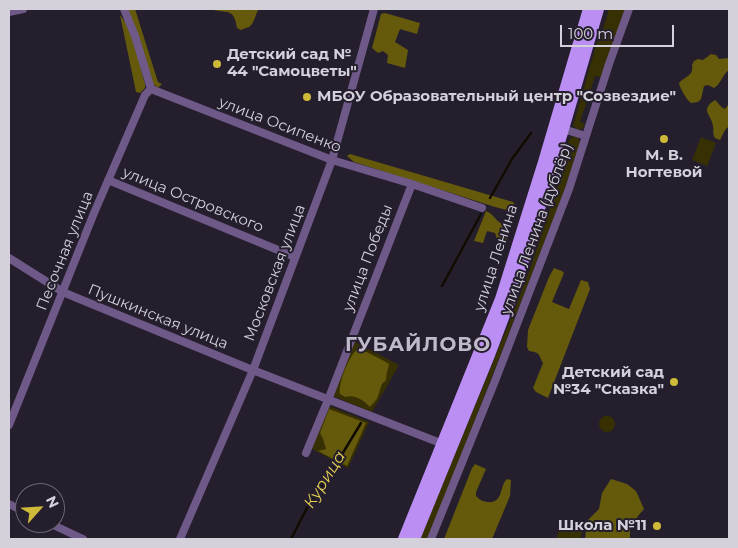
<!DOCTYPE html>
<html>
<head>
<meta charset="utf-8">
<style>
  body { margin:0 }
  #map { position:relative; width:738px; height:548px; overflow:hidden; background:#251f2d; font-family:Montserrat,sans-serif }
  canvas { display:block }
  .frame { position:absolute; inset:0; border:10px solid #d5d1db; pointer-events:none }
  .north { position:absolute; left:15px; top:483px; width:50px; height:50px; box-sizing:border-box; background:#251f2d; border:1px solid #6b6673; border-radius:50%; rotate:64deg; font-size:14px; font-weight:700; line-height:20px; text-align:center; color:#d5d1db }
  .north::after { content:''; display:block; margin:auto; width:18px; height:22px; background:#ceb938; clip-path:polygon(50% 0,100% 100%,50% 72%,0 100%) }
  .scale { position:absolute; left:560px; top:25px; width:114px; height:22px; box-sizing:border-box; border:2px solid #d5d1db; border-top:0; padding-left:6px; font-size:15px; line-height:18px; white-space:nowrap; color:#d5d1db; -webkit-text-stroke:4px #251f2d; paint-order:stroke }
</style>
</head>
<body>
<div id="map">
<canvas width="738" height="548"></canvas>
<div class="frame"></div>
<div class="north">N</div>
<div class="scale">100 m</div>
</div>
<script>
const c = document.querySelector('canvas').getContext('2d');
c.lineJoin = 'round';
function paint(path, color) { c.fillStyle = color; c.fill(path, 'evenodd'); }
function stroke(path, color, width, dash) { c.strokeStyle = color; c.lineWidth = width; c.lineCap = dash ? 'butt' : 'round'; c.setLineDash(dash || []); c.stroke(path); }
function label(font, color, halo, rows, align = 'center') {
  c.font = font + ' Montserrat,sans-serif'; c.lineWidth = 4; c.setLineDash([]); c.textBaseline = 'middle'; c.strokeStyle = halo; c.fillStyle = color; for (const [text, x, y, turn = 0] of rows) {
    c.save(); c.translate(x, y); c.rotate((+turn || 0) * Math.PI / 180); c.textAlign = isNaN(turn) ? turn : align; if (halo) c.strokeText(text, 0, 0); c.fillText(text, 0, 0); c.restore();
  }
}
paint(new Path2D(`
  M609 9H625L602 76 600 77 595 76 580 122 585 124 582 129H577L573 126 595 49 606 20Z
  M573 136 578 138 580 143 562 197 539 256 460 458 427 539H420L512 316 530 269 562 173C563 163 565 142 573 136Z
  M701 137 716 143 707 166 692 160Z
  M353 341 399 365 372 412 333 396ZM359 348 388 370 386 375V380L382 384 377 399 370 407C364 401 358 397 351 395L343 377 353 354Z
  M329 406 369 422 348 468 312 449ZM321 431 347 466 323 450 326 449 323 439 320 433Z
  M599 424a8 8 0 1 1 16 0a8 8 0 1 1-16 0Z
  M563 520 584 529 580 539H556Z`), '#373003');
paint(new Path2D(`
  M127 9H135L158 82 162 84 158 88 152 83Z
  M210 9H259C255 14 255 23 249 27 246 28 243 29 241 30L237 28C234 7 227 14 210 9Z
  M385 13 420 23 417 34 400 29 395 42 408 50 405 68 387 63 388 55 383 51 378 53 372 48 381 14Z
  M120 15C134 31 139 63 145 84V88L140 93 136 92Z
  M711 54 716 55 719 59 729 58V70C722 75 721 84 714 88L708 85 704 86 701 99 698 102 691 103C686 99 680 88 679 83 685 76 694 76 692 65L694 61 698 59 703 60Z
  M715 100C719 103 720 107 725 109L728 105 729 100V126L725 130 720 140 715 138C712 133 714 131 713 126 712 115 699 110 715 100Z
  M350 154 513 202 517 209 515 212 495 207 354 162 347 156Z
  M486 211C493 214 493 217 499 222 503 225 506 226 509 231L508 239 502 241 497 239 495 233 487 231 483 243 474 241Z
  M554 268 562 271 564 273 552 302 569 309 581 280 588 282 590 289 548 398 536 392 533 388 543 363C538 354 541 353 529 351L527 347 528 330 549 277Z
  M359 348 384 361 389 364C388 370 386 374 386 380L382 384 377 399 370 407C363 400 355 394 345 397L340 394C338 385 347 362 353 354 353 353 358 349 359 348Z
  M329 409 366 423 347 466 318 451 326 449 323 439 320 433Z
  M475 464 486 469 476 492V496C480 500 482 501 487 502 504 504 499 486 507 479L511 480 510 496 492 539H444L472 468Z
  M611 479 627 484 636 491 644 509 638 516 630 530V539H585L587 521 599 509 602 493Z`), '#65590b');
stroke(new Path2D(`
  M490 198 512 159 531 133
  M442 286 481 214
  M291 539 308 506 327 479 361 423`), '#110c00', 2.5);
stroke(new Path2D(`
  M124 9 135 36 151 89
  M9 12 23 9
  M151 89 332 160 412 184 482 208
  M563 129 586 136
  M108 180 295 257
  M9 258 63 292 77 298 250 369 443 444
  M9 425 94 213 142 102 145 95 151 89
  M306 453 328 400 412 184
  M9 504 25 512
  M49 523 83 539
  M180 539 253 370 332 160 374 9
  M431 539 495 381 569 189 609 64 629 9`), '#6e5989', 8);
stroke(new Path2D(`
  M404 539 501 299 544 162 589 9
  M414 539 489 355 509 302 529 242 563 129 598 9`), '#bb8ef3', 12);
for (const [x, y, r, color] of [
  [217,64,5,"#ceb938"],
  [307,97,5,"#ceb938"],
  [664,139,5,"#ceb938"],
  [674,382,5,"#ceb938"],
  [657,526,5,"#ceb938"]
]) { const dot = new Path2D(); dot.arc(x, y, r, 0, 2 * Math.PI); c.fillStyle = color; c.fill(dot); stroke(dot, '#251f2d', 2); }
label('bold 15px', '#d5d1db', '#251f2d', [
  ["Детский сад №",227,55],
  ["44 \"Самоцветы\"",227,72],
  ["МБОУ Образовательный центр \"Созвездие\"",317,97],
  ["М. В.",664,156,"center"],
  ["Ногтевой",664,173,"center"],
  ["Детский сад",664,373,"right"],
  ["№34 \"Сказка\"",664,390,"right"],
  ["Школа №11",647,526,"right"]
], 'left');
label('15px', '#d5d1db', '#251f2d', [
  ["улица Осипенко",280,125,21],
  ["улица Островского",193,200,22],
  ["улица Ленина (дублёр)",537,229,-70],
  ["Песочная улица",65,251,-68],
  ["улица Победы",368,258,-69],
  ["улица Ленина",496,258,-72],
  ["Московская улица",275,273,-69],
  ["Пушкинская улица",158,317,22]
]);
label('italic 16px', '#e6d155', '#251f2d', [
  ["Курица",325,480,-58]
]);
c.letterSpacing = '1px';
label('bold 20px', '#c1bacd', '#251f2d', [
  ["ГУБАЙЛОВО",418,345]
]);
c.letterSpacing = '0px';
</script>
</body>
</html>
